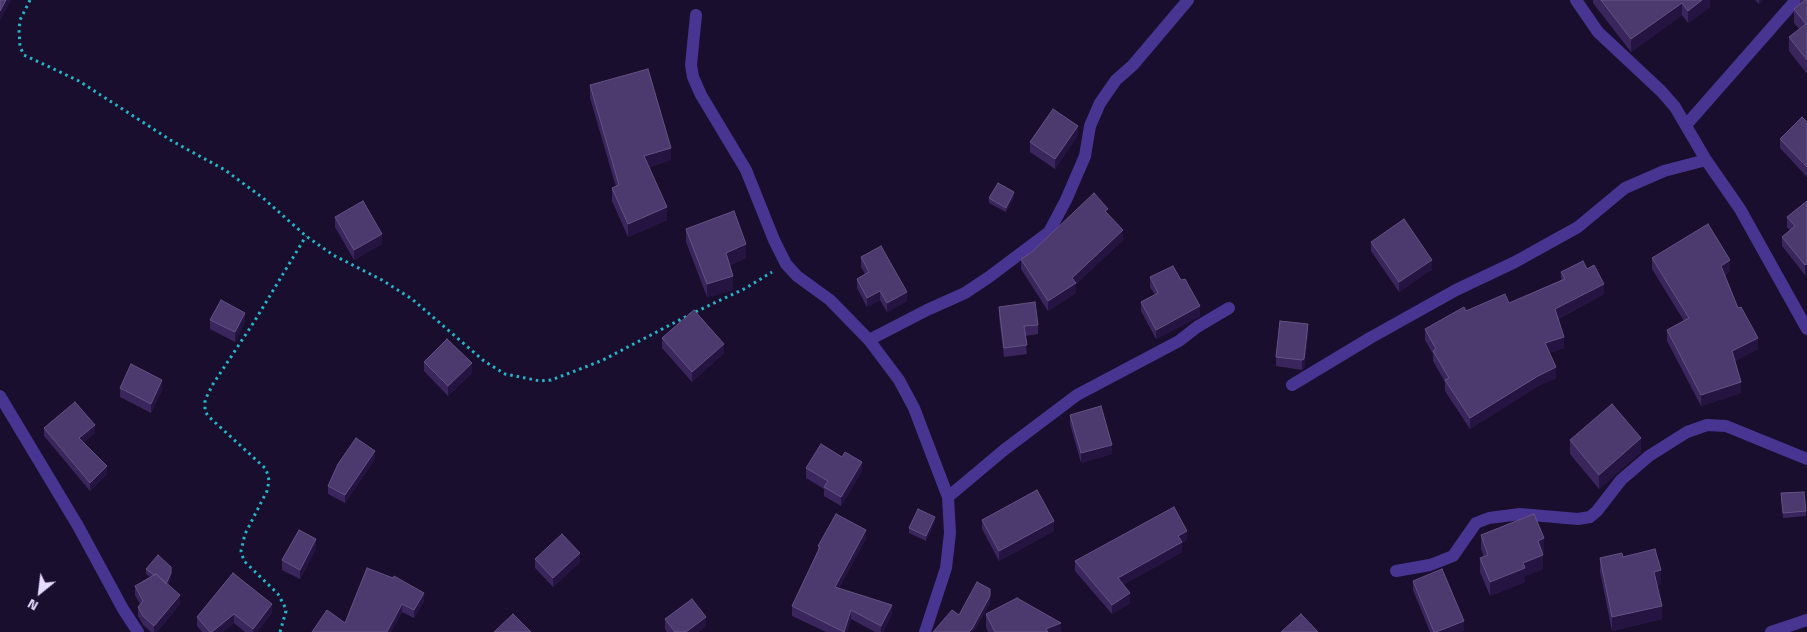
<!DOCTYPE html>
<style>
body{margin:0}
#map{position:relative;width:1807px;height:632px;overflow:hidden;background:#190e2d;font-family:"Titillium Web",sans-serif}
canvas{display:block}
.north{position:absolute;left:15px;top:567px;width:50px;height:50px;-webkit-text-stroke:4px #190e2d;paint-order:stroke;rotate:209deg;font-size:14px;font-weight:700;line-height:20px;text-align:center;color:#e5daff}
.north::after{content:'';display:block;margin:auto;width:18px;height:22px;background:#e5daff;clip-path:polygon(50% 0,100% 100%,50% 72%,0 100%)}
</style>
<div id="map">
<canvas width="1807" height="632"></canvas>
<div class="north">N</div>
</div>
<script>
const ctx = document.querySelector('canvas').getContext('2d');
ctx.lineJoin = 'round';
const poly = rows => new Path2D(rows.map(r => 'M' + r).join(''));
function trace(path, color, width, dash) { ctx.strokeStyle = color; ctx.lineWidth = width; ctx.lineCap = dash ? 'butt' : 'round'; ctx.setLineDash(dash || []); ctx.stroke(path); }
function fill(path, color) { ctx.fillStyle = color; ctx.fill(path, 'evenodd'); }
trace(poly([
 [30,0,20,20,19,30,20,47,24,55,79,81,172,141,225,170,263,198,306,236,333,255,382,280,412,299,484,361,505,374,540,381,551,380,575,371,603,360,691,314,746,288,772,272],
 [280,632,286,611,285,607,278,594,244,561,241,551,245,534,267,491,269,481,268,475,265,468,208,416,205,411,205,400,213,384,254,322,306,236]
]), '#23b7ca', 3, [2.5, 4]);
trace(poly([
 [1576,0,1598,32,1662,92,1675,107,1706,160,1740,209,1807,329],
 [696,15,691,65,693,77,701,95,746,170,774,240,786,264,797,276,830,300,869,340,899,380,914,408,935,463,948,497,950,533,946,568,925,632],
 [1687,124,1796,0],
 [869,340,927,310,965,293,989,277,1049,232,1066,200,1085,156,1090,126,1100,103,1116,80,1133,65,1188,0],
 [1292,385,1370,338,1456,290,1515,262,1578,227,1625,188,1664,171,1706,160],
 [0,396,78,526,123,609,138,632],
 [948,497,1004,450,1077,395,1179,341,1197,327,1229,308],
 [1396,571,1430,565,1453,556,1476,523,1489,518,1520,514,1578,519,1590,517,1597,511,1621,480,1649,456,1687,432,1707,425,1726,426,1807,459],
 [1771,632,1807,620]
]), '#483591', 12);
fill(poly([
 [1593,0,1710,0,1710,7,1688,23,1682,15,1631,52,1593,3],
 [1755,0,1763,0,1759,4],
 [1800,0,1807,0,1807,74,1789,51,1789,37,1799,29,1794,23,1794,9,1800,5],
 [590,85,671,160,649,167,667,220,628,237,612,201,612,188,616,187,590,98],
 [1807,122,1807,177,1780,148,1780,139],
 [1078,135,1055,169,1030,152,1030,142],
 [1014,197,1006,212,989,203,989,198],
 [1807,201,1807,274,1805,275,1782,246,1782,237,1790,230,1787,227,1787,217],
 [1108,215,1123,240,1076,284,1076,293,1048,311,1021,269,1021,259],
 [335,217,382,244,354,260,335,227],
 [686,229,746,258,730,265,733,290,707,297,686,242],
 [1371,242,1432,269,1399,292,1371,251],
 [861,257,907,301,887,312,880,300,867,307,857,288,857,279,865,274,861,267],
 [1652,258,1730,271,1725,275,1738,308,1758,349,1735,361,1741,393,1701,406,1667,341,1667,330,1684,321,1652,269],
 [1587,269,1604,294,1558,319,1564,348,1549,353,1556,378,1538,386,1470,429,1445,391,1445,382,1433,361,1433,354,1425,340,1425,329,1466,311,1509,303,1561,280,1561,272],
 [1150,277,1200,316,1156,339,1141,311,1141,302,1155,295,1150,287],
 [999,307,1038,325,1038,334,1025,336,1027,354,1004,357,999,317],
 [210,320,245,322,235,342,210,329],
 [1308,334,1304,368,1302,370,1276,366,1276,357],
 [662,338,724,353,692,382,662,348],
 [424,362,472,373,448,396,424,371],
 [120,388,162,390,151,413,120,397],
 [1070,415,1112,454,1081,463,1070,424],
 [44,428,95,433,84,442,107,474,90,491,44,436],
 [1570,440,1641,452,1599,489,1570,454],
 [375,459,345,503,328,494,328,486],
 [806,468,862,471,841,506,824,496,824,489,806,478],
 [1781,493,1806,511,1806,516,1783,518],
 [982,520,1054,531,999,561,982,529],
 [935,522,926,541,909,533,909,528],
 [1481,535,1544,552,1542,552,1543,569,1525,576,1525,582,1490,596,1480,572,1480,558,1484,557,1481,549],
 [866,539,839,588,892,614,883,632,875,632,851,619,847,632,826,632,792,616,792,606,818,550,818,546],
 [1187,540,1182,543,1182,552,1123,585,1130,603,1112,614,1075,571,1075,561],
 [316,549,300,579,282,570,282,560],
 [1623,557,1661,584,1657,585,1662,619,1612,631,1600,572,1600,558],
 [535,559,580,562,553,587,535,568],
 [367,568,424,601,414,618,402,612,391,632,312,632,345,623],
 [146,569,171,577,168,585,180,604,157,632,151,632,143,625,138,616,138,607,140,604,135,595,135,586,150,577,146,574],
 [233,573,272,613,257,632,245,632,234,623,223,632,202,632,197,626,197,617],
 [1413,581,1464,630,1460,632,1430,632,1413,590],
 [986,614,1061,632,988,632,986,627],
 [665,619,706,626,698,632,667,632,665,629]
]), '#3a265c');
fill(poly([
 [6,0,11,0,0,21,0,11],
 [1702,0,1710,0,1710,7,1688,23,1688,11],
 [1759,0,1763,0,1759,4],
 [1682,3,1682,15,1631,52,1631,39],
 [1078,126,1078,135,1055,169,1055,159],
 [671,148,671,160,644,168,644,156],
 [1014,192,1014,197,1006,212,1006,208],
 [667,207,667,220,628,237,628,224],
 [1123,230,1123,240,1076,284,1076,293,1048,311,1048,301],
 [382,234,382,244,354,260,354,250],
 [746,244,746,258,726,266,726,253],
 [1432,260,1432,269,1399,292,1399,282],
 [1730,260,1730,271,1721,277,1721,266],
 [1807,264,1807,274,1805,275,1805,265],
 [733,276,733,290,707,297,707,284],
 [1604,284,1604,294,1555,320,1555,309],
 [880,291,880,300,867,307,867,298],
 [907,292,907,301,887,312,887,303],
 [1200,306,1200,316,1156,339,1156,330],
 [245,313,245,322,235,342,235,332],
 [1308,324,1308,334,1304,368,1302,370,1302,360],
 [1564,337,1564,348,1545,354,1545,343],
 [1758,338,1758,349,1732,363,1732,351],
 [724,344,724,353,692,382,692,372],
 [472,363,472,373,448,396,448,386],
 [1556,367,1556,378,1538,386,1470,429,1470,418,1538,376],
 [162,380,162,390,151,413,151,404],
 [1741,382,1741,393,1701,406,1701,395],
 [95,425,95,433,79,446,79,438],
 [1641,438,1641,452,1599,489,1599,475],
 [1112,445,1112,454,1081,463,1081,453],
 [375,451,375,459,345,503,345,495],
 [862,462,862,471,841,506,841,497],
 [107,466,107,474,90,491,90,483],
 [935,517,935,522,926,541,926,536],
 [1054,521,1054,531,999,561,999,551],
 [866,530,866,539,835,596,835,587],
 [1187,531,1187,540,1182,543,1182,552,1118,588,1118,578,1178,536],
 [1544,538,1544,552,1538,554,1538,541],
 [316,539,316,549,300,579,300,570],
 [580,553,580,562,553,587,553,578],
 [1543,555,1543,569,1525,576,1525,582,1490,596,1490,582,1523,563],
 [1661,570,1661,584,1654,586,1654,572],
 [171,573,171,577,165,591,165,586],
 [424,593,424,601,414,618,414,610],
 [1130,593,1130,603,1112,614,1112,605],
 [180,595,180,604,157,632,154,632,154,626],
 [990,596,990,604,974,632,969,632],
 [272,604,272,613,257,632,253,632,253,629],
 [402,604,402,612,391,632,387,632],
 [892,605,892,614,883,632,881,632,881,626],
 [1662,606,1662,619,1612,631,1612,617],
 [851,610,851,619,847,632,844,632],
 [234,614,234,623,223,632,212,632],
 [706,617,706,626,698,632,686,632],
 [1464,621,1464,630,1460,632,1436,632],
 [1061,623,1061,632,1046,632,1046,629]
]), '#251442');
const building = poly([
 [0,0,6,0,0,11,0,0],
 [1601,0,1702,0,1688,11,1682,3,1631,39,1601,0],
 [1805,0,1807,0,1807,60,1789,37,1806,24,1794,9,1805,0],
 [648,69,671,148,644,156,667,207,628,224,612,188,619,185,590,85,648,69],
 [1053,109,1078,126,1055,159,1030,142,1053,109],
 [1802,117,1807,122,1807,167,1780,139,1802,117],
 [998,183,1014,192,1006,208,989,198,998,183],
 [1094,193,1108,209,1105,211,1123,230,1072,278,1076,283,1048,301,1021,259,1032,252,1094,193],
 [363,201,382,234,354,250,335,217,363,201],
 [1807,201,1807,264,1805,265,1782,237,1795,226,1787,217,1807,201],
 [734,211,746,244,726,253,733,276,707,284,686,229,734,211],
 [1404,219,1432,260,1399,282,1371,242,1404,219],
 [1708,224,1730,260,1721,266,1738,308,1741,307,1758,338,1732,351,1741,382,1701,395,1667,330,1689,318,1652,258,1708,224],
 [881,246,907,292,887,303,880,291,867,298,857,279,869,272,861,257,881,246],
 [1583,261,1587,269,1594,265,1604,284,1555,309,1564,337,1545,343,1556,367,1538,376,1470,418,1445,380,1449,378,1433,351,1436,349,1425,329,1464,307,1466,311,1505,294,1509,303,1565,279,1561,272,1583,261],
 [1173,266,1181,280,1185,279,1200,306,1156,330,1141,302,1158,293,1150,277,1173,266],
 [221,300,245,313,235,332,210,320,221,300],
 [1035,302,1038,325,1024,326,1027,345,1004,348,999,307,1035,302],
 [694,310,724,344,692,372,662,338,694,310],
 [1280,321,1308,324,1304,359,1302,360,1276,357,1280,321],
 [447,339,472,363,448,386,424,362,447,339],
 [131,364,162,380,151,404,120,388,131,364],
 [75,402,95,425,79,438,107,466,90,483,44,428,75,402],
 [1612,404,1641,438,1599,475,1570,440,1612,404],
 [1101,406,1112,445,1081,453,1070,415,1101,406],
 [356,438,375,451,345,495,328,486,338,464,356,438],
 [821,444,842,457,845,452,862,462,841,497,824,487,828,481,806,468,821,444],
 [1037,490,1054,521,999,551,982,520,1037,490],
 [1804,492,1806,511,1783,513,1781,493,1804,492],
 [1174,507,1187,531,1178,536,1182,542,1118,578,1130,593,1112,605,1075,561,1174,507],
 [918,509,935,517,926,536,909,528,918,509],
 [836,514,866,530,835,587,892,605,881,626,851,610,844,632,792,606,820,547,818,546,836,514],
 [1534,514,1544,538,1538,541,1543,555,1523,563,1525,568,1490,582,1480,558,1488,555,1481,535,1534,514],
 [299,530,316,539,300,570,282,560,299,530],
 [562,534,580,553,553,578,535,559,562,534],
 [1655,549,1661,570,1654,572,1662,606,1612,617,1600,558,1622,553,1623,557,1655,549],
 [158,555,171,567,171,573,166,584,156,574,154,575,146,569,158,555],
 [367,568,393,578,394,576,424,593,414,610,402,604,387,632,312,632,327,610,345,623,367,568],
 [1442,569,1464,621,1436,632,1434,632,1413,581,1442,569],
 [233,573,272,604,253,629,234,614,212,632,210,632,197,617,233,573],
 [156,574,180,595,154,626,143,616,138,607,143,601,135,586,156,574],
 [977,582,990,589,990,596,972,629,969,632,933,632,952,610,959,615,977,582],
 [1017,598,1061,623,1046,629,1048,632,995,632,986,614,1017,598],
 [692,599,706,617,686,632,675,632,665,619,692,599],
 [513,614,531,632,494,632,513,614],
 [1301,614,1318,632,1281,632,1301,614]
]);
fill(building, '#4c396e');
trace(building, '#645284', 1);
</script>
